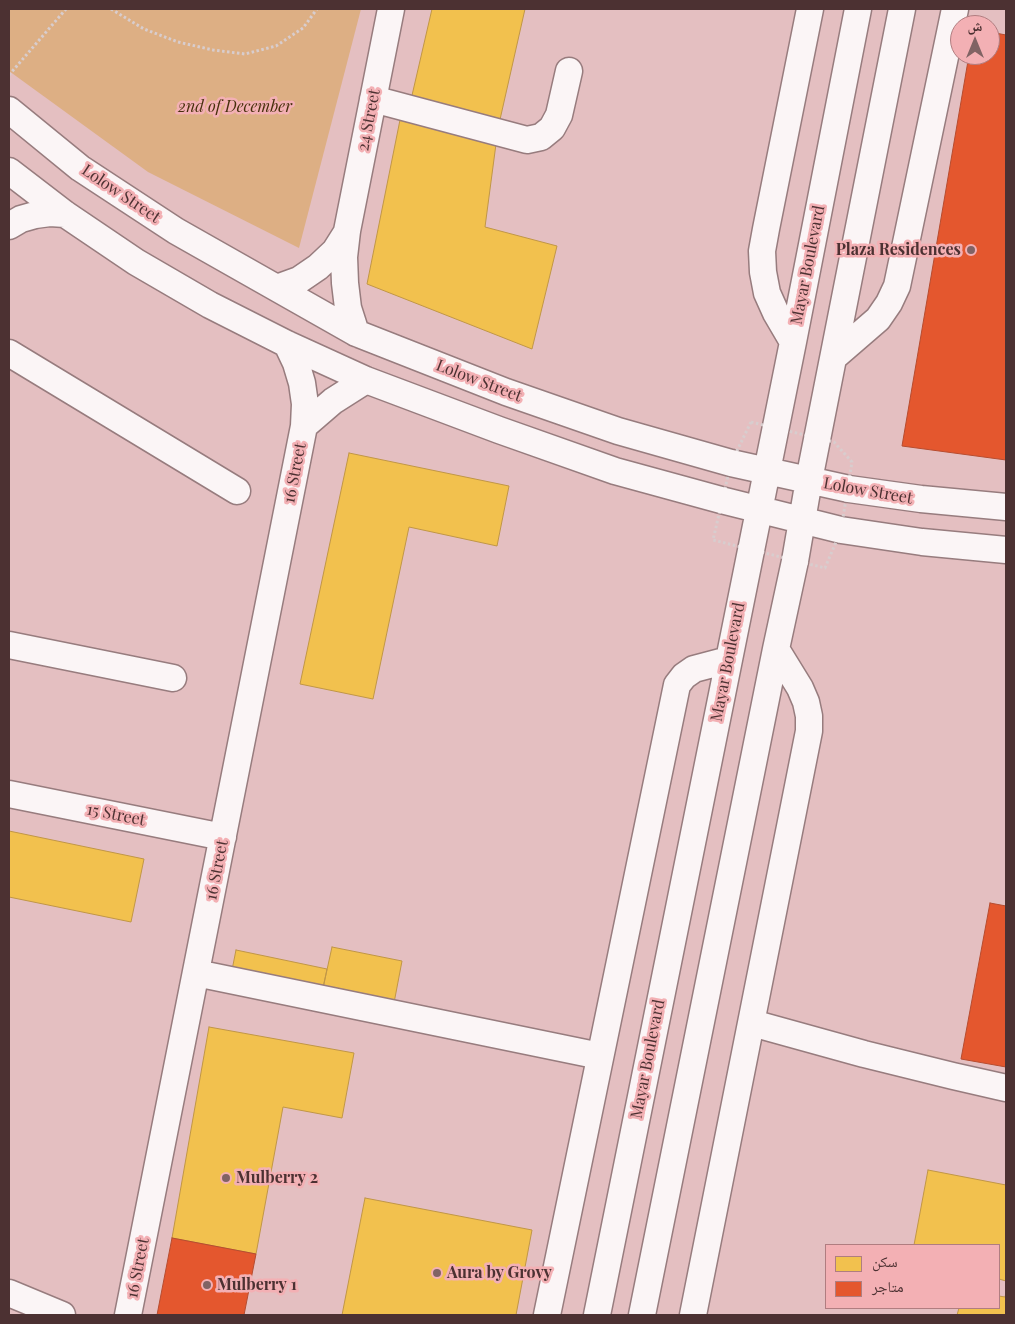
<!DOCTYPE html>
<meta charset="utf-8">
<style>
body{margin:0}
#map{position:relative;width:1015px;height:1324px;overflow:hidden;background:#e4bfc1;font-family:"Playfair Display","Noto Naskh Arabic",serif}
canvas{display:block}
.frame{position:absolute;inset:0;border:10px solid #4c3132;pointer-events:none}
.legend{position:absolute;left:825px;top:1244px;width:175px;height:65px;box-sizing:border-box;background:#f3b0b4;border:1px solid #b07d80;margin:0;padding:6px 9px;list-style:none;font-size:15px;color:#4c3132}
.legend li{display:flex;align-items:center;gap:10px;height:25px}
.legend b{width:25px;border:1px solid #b07d80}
.north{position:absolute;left:950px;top:15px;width:50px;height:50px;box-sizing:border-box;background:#f3b0b4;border:1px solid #b07d80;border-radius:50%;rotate:0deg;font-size:14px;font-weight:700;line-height:20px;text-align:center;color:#4c3132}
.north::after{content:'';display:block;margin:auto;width:18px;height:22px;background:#816364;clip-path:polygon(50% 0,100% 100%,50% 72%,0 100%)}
</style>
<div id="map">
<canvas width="1015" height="1324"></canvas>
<div class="frame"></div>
<ul class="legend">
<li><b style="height:14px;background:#f2c14e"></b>سكن</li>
<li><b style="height:14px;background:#e4572e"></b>متاجر</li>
</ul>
<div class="north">ش</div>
</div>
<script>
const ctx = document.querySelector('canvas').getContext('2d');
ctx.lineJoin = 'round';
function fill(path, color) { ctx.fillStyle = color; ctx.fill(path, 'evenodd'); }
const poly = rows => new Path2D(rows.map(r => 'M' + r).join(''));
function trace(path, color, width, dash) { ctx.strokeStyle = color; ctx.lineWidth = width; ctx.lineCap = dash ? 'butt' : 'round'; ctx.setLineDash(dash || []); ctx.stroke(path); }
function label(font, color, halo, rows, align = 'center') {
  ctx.font = font + ' "Playfair Display",serif'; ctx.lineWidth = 5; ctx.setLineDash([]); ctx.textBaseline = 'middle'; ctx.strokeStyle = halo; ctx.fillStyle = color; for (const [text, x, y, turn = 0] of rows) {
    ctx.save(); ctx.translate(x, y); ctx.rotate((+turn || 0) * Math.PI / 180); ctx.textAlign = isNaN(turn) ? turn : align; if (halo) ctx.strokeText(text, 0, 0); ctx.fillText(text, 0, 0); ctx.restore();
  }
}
fill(poly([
 [9,9,361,9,299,248,148,172,9,71]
]), '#ddaf84');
const homes = poly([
 [432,9,525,9,499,124,410,104,432,9],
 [401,115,496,144,485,227,557,246,532,349,367,284,401,115],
 [349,453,509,486,497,546,409,527,373,699,300,684,349,453],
 [9,831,144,859,131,922,9,897,9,831],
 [332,947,402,961,394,1003,323,988,332,947],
 [236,950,327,969,323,988,232,970,236,950],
 [209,1027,354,1053,342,1118,283,1107,256,1254,172,1238,209,1027],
 [928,1170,1006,1185,1006,1281,999,1279,999,1245,914,1245,928,1170],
 [365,1198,532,1230,516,1315,342,1315,365,1198],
 [1006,1293,1006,1315,957,1315,959,1308,999,1308,999,1296,1005,1297,1006,1293]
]);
fill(homes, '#f2c14e');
trace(homes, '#c09646', 1);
const shops = poly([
 [990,32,1006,35,1006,460,902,446,969,55,990,55,990,32],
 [990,903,1006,906,1006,1067,961,1059,990,903],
 [172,1238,256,1254,244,1315,157,1315,172,1238]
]);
fill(shops, '#e4572e');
trace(shops, '#b64c2f', 1);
const minor = poly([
 [373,99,527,140,541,137,552,128,559,115,569,71],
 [9,110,80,168,176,231,356,333,506,392,618,431,731,463,849,489,921,499,1006,507],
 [9,171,65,214,136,262,210,305,287,344,366,380,499,430,615,471,721,500,841,530,922,542,1006,550],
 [9,226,21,219,35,215,50,213,65,214],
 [277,288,299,280,318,267,335,251,347,232],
 [356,333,348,308,345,283,344,257,347,231,391,9],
 [793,342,776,313,767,293,763,272,762,251,766,229,810,9],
 [9,353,237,491],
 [834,357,878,319,889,303,897,286,955,9],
 [304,426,333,401,366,380],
 [9,645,173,678],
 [9,794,223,837],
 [196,973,600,1056],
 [752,1023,864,1054,953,1076,1006,1088],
 [9,1293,62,1315],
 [128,1315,304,426,305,404,302,383,296,363,287,344],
 [547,1315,677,685,684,676,694,669,728,660],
 [597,1315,793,342,858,9],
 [642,1315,776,649,795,561,809,480,902,9],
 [693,1315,809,731,809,716,806,702,800,688,776,649]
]);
trace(minor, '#977c7e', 29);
trace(poly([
 [111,9,144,29,178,42,213,50,245,54,276,46,303,28,317,9],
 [9,75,66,9],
 [751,422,834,442,852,462,841,530,825,568,713,540,731,463,751,422]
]), '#d8cdce', 3, [2.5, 2.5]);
trace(minor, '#fbf5f6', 26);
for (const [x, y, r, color] of [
 [971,250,5,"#816364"],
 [226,1178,5,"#816364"],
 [437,1273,5,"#816364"],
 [207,1285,5,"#816364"]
]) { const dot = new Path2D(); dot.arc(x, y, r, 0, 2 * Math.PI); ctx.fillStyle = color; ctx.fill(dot); trace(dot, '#f3b0b4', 2); }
label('italic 16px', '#47300c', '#f3b0b4', [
 ["2nd of December",235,107]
]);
label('16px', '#4c3132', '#f3b0b4', [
 ["24 Street",369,120,-79],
 ["Lolow Street",121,194,34],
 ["Mayar Boulevard",808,265,-79],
 ["Lolow Street",479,381,21],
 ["16 Street",295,473,-79],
 ["Lolow Street",868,491,10],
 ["Mayar Boulevard",728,662,-79],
 ["15 Street",116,815,11],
 ["16 Street",217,870,-79],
 ["Mayar Boulevard",648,1059,-79],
 ["16 Street",138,1268,-79]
]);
label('bold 16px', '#4c3132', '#f3b0b4', [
 ["Plaza Residences",961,250,"right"],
 ["Mulberry 2",236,1178],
 ["Aura by Grovy",447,1273],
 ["Mulberry 1",217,1285]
], 'left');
</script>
